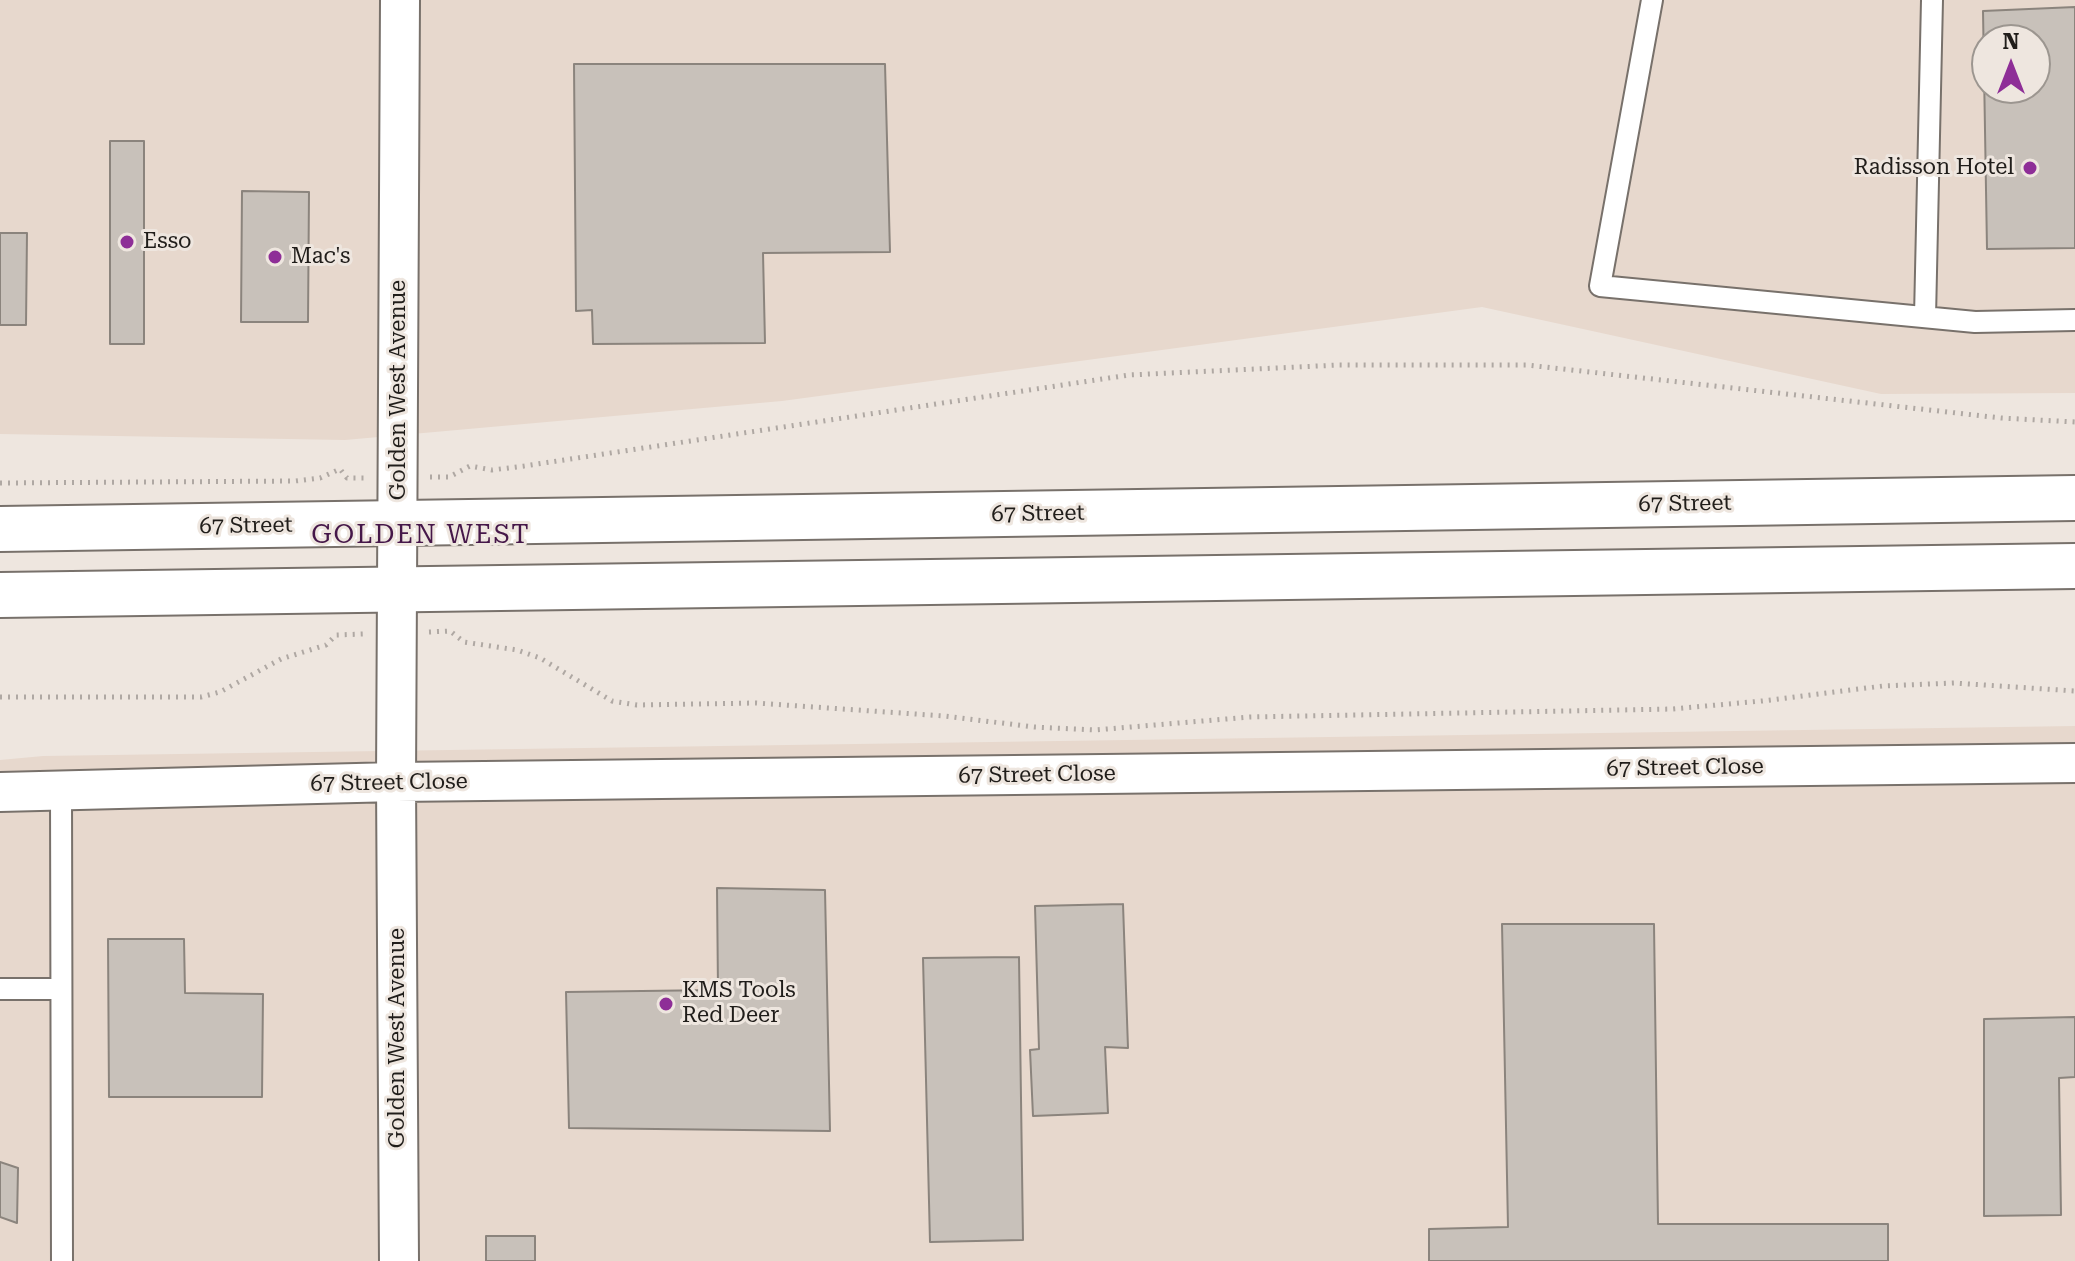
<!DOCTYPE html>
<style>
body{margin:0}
#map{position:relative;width:2075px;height:1261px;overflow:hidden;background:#eee6df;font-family:"Roboto Serif",serif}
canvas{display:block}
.north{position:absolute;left:1971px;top:24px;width:80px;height:80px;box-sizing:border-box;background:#eee6df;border:2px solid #9c9690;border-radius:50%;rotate:0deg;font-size:22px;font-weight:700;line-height:32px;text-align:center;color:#201d1a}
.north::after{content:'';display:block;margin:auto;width:28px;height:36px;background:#8e2e97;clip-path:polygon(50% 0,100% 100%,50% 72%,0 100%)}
</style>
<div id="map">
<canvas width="2075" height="1261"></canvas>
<div class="north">N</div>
</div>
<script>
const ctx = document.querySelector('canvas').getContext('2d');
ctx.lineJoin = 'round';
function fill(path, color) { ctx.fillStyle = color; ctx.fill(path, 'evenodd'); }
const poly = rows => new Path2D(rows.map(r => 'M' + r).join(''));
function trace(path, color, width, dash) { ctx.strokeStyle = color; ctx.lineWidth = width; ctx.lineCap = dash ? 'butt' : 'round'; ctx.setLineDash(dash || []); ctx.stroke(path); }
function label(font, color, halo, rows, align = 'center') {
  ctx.font = font + ' "Roboto Serif",serif'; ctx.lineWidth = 6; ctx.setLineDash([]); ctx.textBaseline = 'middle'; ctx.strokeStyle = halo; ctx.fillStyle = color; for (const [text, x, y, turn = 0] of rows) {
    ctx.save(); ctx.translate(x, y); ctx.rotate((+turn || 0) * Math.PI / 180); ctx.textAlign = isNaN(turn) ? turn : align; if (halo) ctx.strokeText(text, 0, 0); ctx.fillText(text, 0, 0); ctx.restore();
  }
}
fill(poly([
 [0,0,2075,0,2075,393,1881,394,1482,307,782,401,345,440,0,434],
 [1987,40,2035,40,2035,88,1987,88],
 [2075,726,2075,1261,0,1261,0,760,43,756]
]), '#e7d8cd');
const building = poly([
 [2075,7,2075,248,1987,249,1983,11,2075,7],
 [1987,40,2035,40,2035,88,1987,88,1987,40],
 [574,64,885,64,890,252,763,253,765,343,593,344,592,310,576,311,574,64],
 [110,141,144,141,144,344,110,344,110,141],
 [242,191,309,192,308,322,241,322,242,191],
 [0,233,27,233,26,325,0,325,0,233],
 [717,888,825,890,830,1131,569,1128,566,992,718,990,717,888],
 [1123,904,1128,1048,1105,1047,1108,1113,1033,1116,1030,1050,1039,1049,1035,906,1123,904],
 [1502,924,1654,924,1658,1224,1888,1224,1888,1261,1429,1261,1429,1229,1508,1227,1502,924],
 [108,939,184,939,185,993,263,994,262,1097,109,1097,108,939],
 [1019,957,1023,1240,930,1242,923,958,1019,957],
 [2075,1017,2075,1077,2059,1078,2061,1215,1984,1216,1984,1019,2075,1017],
 [0,1162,18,1168,17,1223,0,1217,0,1162],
 [486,1236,535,1236,535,1261,486,1261,486,1236]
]);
fill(building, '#c8c1ba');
trace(building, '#8b847d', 2);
const service = poly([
 [1652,0,1600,286,1975,322,2075,320],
 [1925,317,1932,0],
 [61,791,62,1261],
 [0,989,61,989]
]);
const minor = poly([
 [0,792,396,782,2075,763],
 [399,1261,396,782,400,0]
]);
const primary = poly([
 [0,529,2075,498],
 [0,595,2075,566]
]);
trace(service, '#78716b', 24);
trace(minor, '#78716b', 42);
trace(primary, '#78716b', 48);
trace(poly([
 [430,477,449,477,470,466,492,470,524,466,1129,375,1339,365,1527,365,2001,418,2075,422],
 [0,483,295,481,320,478,340,469,347,478,364,478],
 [429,632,450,631,464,642,517,650,540,658,612,701,637,705,756,703,944,716,1034,727,1095,730,1250,717,1672,709,1762,701,1883,686,1954,683,2075,691],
 [0,697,201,697,220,692,281,659,326,645,336,635,363,634]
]), '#afa8a3', 5, [2, 6]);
trace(service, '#fff', 20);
trace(minor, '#fff', 38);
trace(primary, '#fff', 44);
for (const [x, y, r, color] of [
 [2030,168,8,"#8e2e97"],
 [127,242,8,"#8e2e97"],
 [275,257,8,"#8e2e97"],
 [666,1004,8,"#8e2e97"]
]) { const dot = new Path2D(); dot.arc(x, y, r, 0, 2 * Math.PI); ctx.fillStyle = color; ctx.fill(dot); trace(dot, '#eee6df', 3); }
label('22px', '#201d1a', '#eee6df', [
 ["Radisson Hotel",2014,168,"right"],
 ["Esso",143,242],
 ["Mac's",291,257],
 ["KMS Tools",682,991],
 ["Red Deer",682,1016]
], 'left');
label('22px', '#201d1a', '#eee6df', [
 ["Golden West Avenue",399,390,-90],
 ["67 Street",1685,504,-1],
 ["67 Street",1038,514,-1],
 ["67 Street",246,526,-1],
 ["67 Street Close",1685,768,-1],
 ["67 Street Close",1037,775,-1],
 ["67 Street Close",389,783,-1],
 ["Golden West Avenue",398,1038,-90]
]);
ctx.letterSpacing = '2px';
label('26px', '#451749', '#eee6df', [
 ["GOLDEN WEST",421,535]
]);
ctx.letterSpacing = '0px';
</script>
